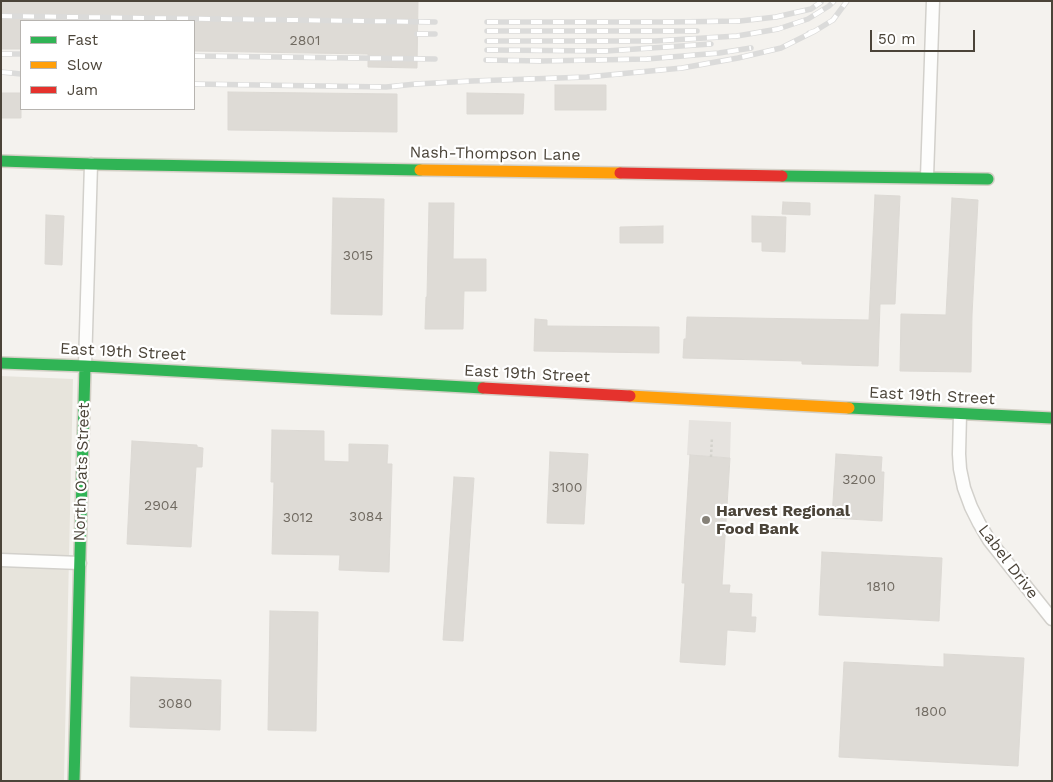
<!DOCTYPE html>
<style>
body{margin:0}
#map{position:relative;width:1053px;height:782px;overflow:hidden;background:#f4f2ee;font-family:"Work Sans",sans-serif}
canvas{display:block}
.frame{position:absolute;inset:0;border:2px solid #4b4439;pointer-events:none}
.legend{position:absolute;left:20px;top:20px;width:175px;height:90px;box-sizing:border-box;background:#fff;border:1px solid #b7b4b0;margin:0;padding:6px 9px;list-style:none;font-size:15px;color:#4b4439}
.legend li{display:flex;align-items:center;gap:10px;height:25px}
.legend b{width:25px;border:1px solid #b7b4b0}
.scale{position:absolute;left:870px;top:30px;width:105px;height:22px;box-sizing:border-box;border:2px solid #4b4439;border-top:0;padding-left:6px;font-size:15px;line-height:18px;white-space:nowrap;color:#4b4439;-webkit-text-stroke:4px #fff;paint-order:stroke}
</style>
<div id="map">
<canvas width="1053" height="782"></canvas>
<div class="frame"></div>
<ul class="legend">
<li><b style="height:6px;background:#30b455"></b>Fast</li>
<li><b style="height:6px;background:#ff9f0a"></b>Slow</li>
<li><b style="height:6px;background:#e5322d"></b>Jam</li>
</ul>
<div class="scale">50 m</div>
</div>
<script>
const ctx = document.querySelector('canvas').getContext('2d');
ctx.lineJoin = 'round';
function fill(path, color) { ctx.fillStyle = color; ctx.fill(path, 'evenodd'); }
const poly = rows => new Path2D(rows.map(r => 'M' + r).join(''));
function trace(path, color, width, dash) { ctx.strokeStyle = color; ctx.lineWidth = width; ctx.lineCap = dash ? 'butt' : 'round'; ctx.setLineDash(dash || []); ctx.stroke(path); }
function label(font, color, halo, rows, align = 'center') {
  ctx.font = font + ' "Work Sans",sans-serif'; ctx.lineWidth = 4.5; ctx.setLineDash([]); ctx.textBaseline = 'middle'; ctx.strokeStyle = halo; ctx.fillStyle = color; for (const [text, x, y, turn = 0] of rows) {
    ctx.save(); ctx.translate(x, y); ctx.rotate((+turn || 0) * Math.PI / 180); ctx.textAlign = isNaN(turn) ? turn : align; if (halo) ctx.strokeText(text, 0, 0); ctx.fillText(text, 0, 0); ctx.restore();
  }
}
fill(poly([
 [1,376,73,379,64,781,1,781]
]), '#e7e4dc');
fill(poly([
 [689,420,731,422,730,458,687,455]
]), '#e6e3df');
const building = poly([
 [1,1,418,1,417,68,368,67,368,54,194,51,194,21,21,21,21,49,1,49,1,1],
 [555,85,606,85,606,110,555,110,555,85],
 [228,92,397,94,397,132,228,130,228,92],
 [1,93,21,93,21,118,1,118,1,93],
 [467,93,524,94,523,114,467,114,467,93],
 [875,195,900,196,895,304,880,304,878,366,802,364,802,361,683,358,684,339,686,339,687,317,869,320,875,195],
 [333,198,384,199,382,315,331,314,333,198],
 [952,198,978,200,972,315,971,372,900,371,901,314,946,315,952,198],
 [783,202,810,203,810,215,782,214,783,202],
 [429,203,454,203,453,259,486,259,486,291,464,291,463,329,425,329,426,297,427,297,429,203],
 [46,215,64,216,62,265,45,264,46,215],
 [752,216,786,217,785,252,762,251,762,242,752,242,752,216],
 [663,226,663,243,620,243,620,227,663,226],
 [535,319,547,320,547,326,659,327,659,353,534,351,535,319],
 [272,430,324,431,324,461,349,462,349,444,388,445,387,464,392,464,389,572,339,570,340,555,272,554,274,482,271,482,272,430],
 [132,441,197,445,197,447,203,448,202,467,196,467,191,547,127,544,132,441],
 [550,452,588,454,584,524,547,523,550,452],
 [836,454,882,457,881,472,884,472,882,521,832,518,836,454],
 [690,455,730,458,722,585,730,585,729,593,752,594,751,617,756,617,755,632,727,630,725,665,680,662,685,583,682,583,690,455],
 [454,477,474,478,463,641,443,640,454,477],
 [822,552,942,558,939,621,819,615,822,552],
 [270,611,318,612,316,731,268,730,270,611],
 [944,654,1024,658,1018,766,839,757,844,662,944,667,944,654],
 [131,677,221,680,220,730,130,727,131,677]
]);
fill(building, '#dedbd6');
trace(building, '#dcd9d4', 1);
const street = poly([
 [927,177,933,1],
 [85,366,91,164],
 [960,414,959,454,960,469,964,488,971,507,979,523,989,540,1052,619],
 [1,560,80,563]
]);
const fast = poly([
 [1,161,91,164,420,170],
 [782,176,988,179],
 [1,363,85,366,483,388],
 [849,408,1052,418],
 [74,781,85,366]
]);
const slow = poly([
 [420,170,620,173],
 [630,396,849,408]
]);
const jam = poly([
 [620,173,782,176],
 [483,388,630,396]
]);
trace(street, '#d2d0cb', 15);
trace(fast, '#d3cfc5', 14);
trace(slow, '#d3cfc5', 14);
trace(jam, '#d3cfc5', 14);
trace(poly([
 [711,457,712,437]
]), '#d3d2cc', 2.5, [2.5, 2.5]);
trace(street, '#fdfdfc', 12);
trace(fast, '#30b455', 11);
trace(slow, '#ff9f0a', 11);
trace(jam, '#e5322d', 11);
const rail = poly([
 [1,16,435,22],
 [487,22,672,22,740,21,776,17,811,9,821,2],
 [487,31,697,31],
 [809,33,815,31,833,20,847,1],
 [417,34,435,34],
 [487,41,655,41,737,36,778,29,808,19,829,6,834,1],
 [487,50,606,51,711,44],
 [1,54,21,54],
 [194,56,435,59],
 [486,60,541,61,647,59,719,53,751,48],
 [1,72,21,74],
 [194,84,386,87,416,84,472,81,587,77,682,68,738,58,781,48,815,31]
]);
trace(rail, '#dbdbda', 5.5);
trace(rail, '#fff', 4, [11]);
for (const [x, y, r, color] of [
 [706,520,5,"#868178"]
]) { const dot = new Path2D(); dot.arc(x, y, r, 0, 2 * Math.PI); ctx.fillStyle = color; ctx.fill(dot); trace(dot, '#fff', 2); }
label('14px', '#706a61', null, [
 ["2801",305,41],
 ["3015",358,256],
 ["3200",859,480],
 ["3100",567,488],
 ["2904",161,506],
 ["3084",366,517],
 ["3012",298,518],
 ["1810",881,587],
 ["3080",175,704],
 ["1800",931,712]
]);
label('16px', '#4b4439', '#fff', [
 ["Nash-Thompson Lane",495,154,1],
 ["East 19th Street",123,352,3],
 ["East 19th Street",527,374,3],
 ["East 19th Street",932,396,3],
 ["North Oats Street",82,472,-88],
 ["Label Drive",1008,562,53]
]);
label('bold 16px', '#4b4439', '#fff', [
 ["Harvest Regional",716,511],
 ["Food Bank",716,529]
], 'left');
</script>
